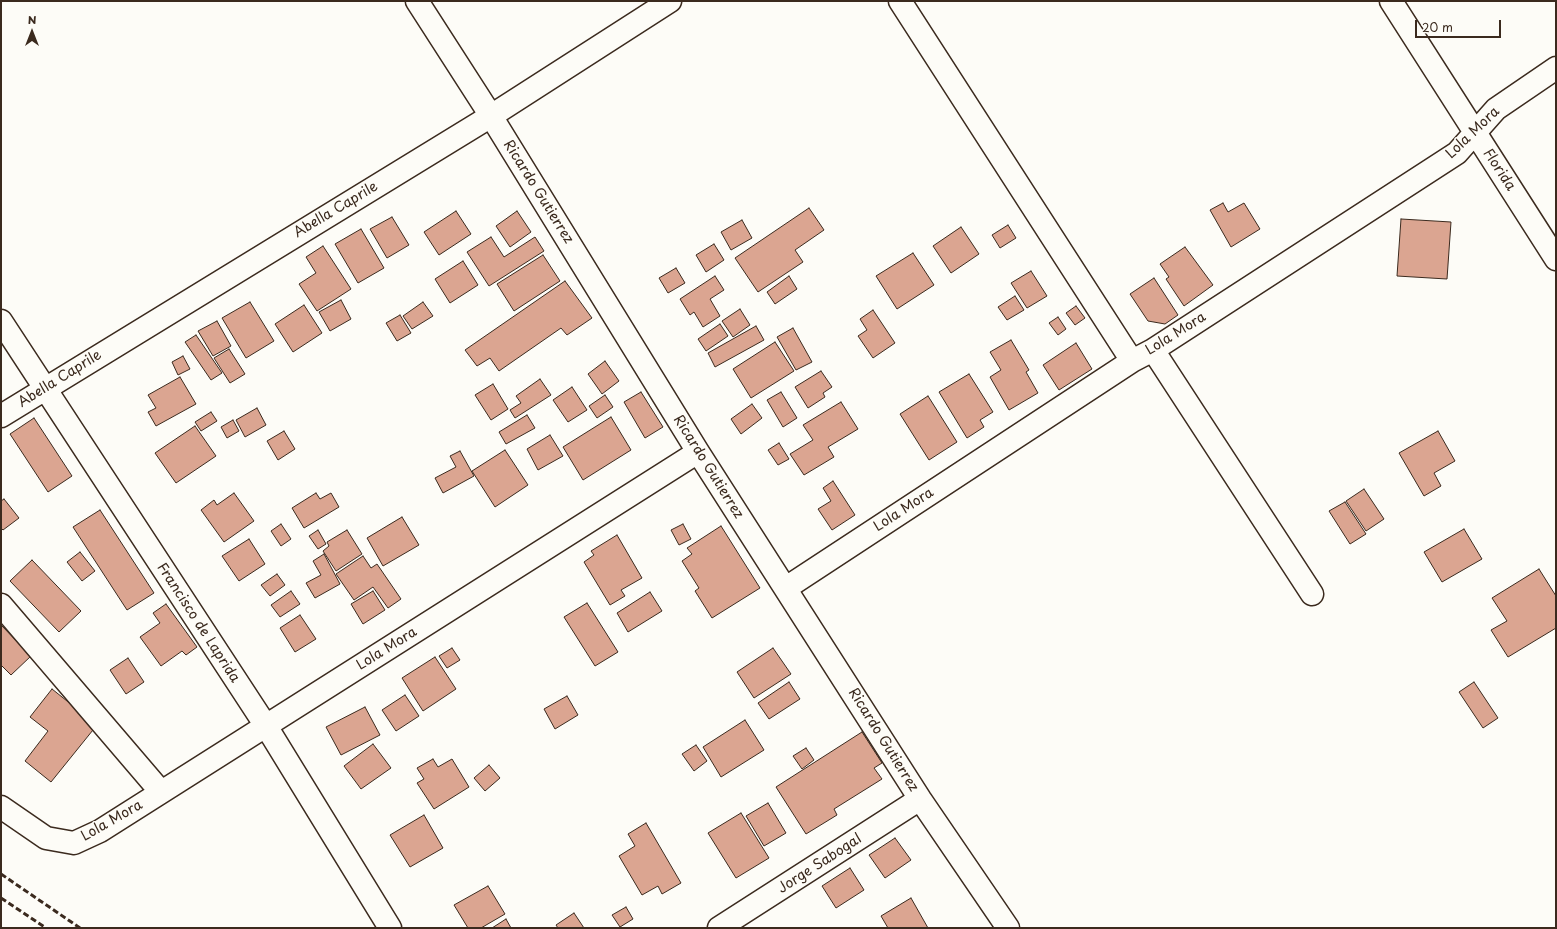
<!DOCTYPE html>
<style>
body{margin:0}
#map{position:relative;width:1557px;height:929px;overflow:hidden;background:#fdfcf7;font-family:"Playpen Sans",sans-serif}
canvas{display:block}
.frame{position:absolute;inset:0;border:2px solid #3b2a1e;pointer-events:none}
.north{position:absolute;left:12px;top:12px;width:40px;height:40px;-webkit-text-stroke:3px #fdfcf7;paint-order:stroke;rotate:0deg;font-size:11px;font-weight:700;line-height:16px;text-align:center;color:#3b2a1e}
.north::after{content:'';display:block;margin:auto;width:14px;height:18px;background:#3b2a1e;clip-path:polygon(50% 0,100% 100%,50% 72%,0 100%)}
.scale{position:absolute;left:1415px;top:20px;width:86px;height:18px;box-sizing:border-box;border:2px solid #3b2a1e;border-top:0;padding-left:5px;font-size:12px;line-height:14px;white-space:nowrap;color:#3b2a1e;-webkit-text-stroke:3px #fdfcf7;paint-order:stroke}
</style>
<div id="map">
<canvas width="1557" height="929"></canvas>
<div class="frame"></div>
<div class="north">N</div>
<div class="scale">20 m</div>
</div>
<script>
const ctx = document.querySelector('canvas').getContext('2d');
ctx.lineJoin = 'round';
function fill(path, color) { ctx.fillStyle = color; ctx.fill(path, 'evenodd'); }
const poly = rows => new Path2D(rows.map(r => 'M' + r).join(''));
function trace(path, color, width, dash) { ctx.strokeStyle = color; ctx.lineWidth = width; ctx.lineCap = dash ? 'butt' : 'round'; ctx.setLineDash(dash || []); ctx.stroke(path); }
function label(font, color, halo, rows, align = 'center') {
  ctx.font = font + ' "Playpen Sans",sans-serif'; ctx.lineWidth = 3; ctx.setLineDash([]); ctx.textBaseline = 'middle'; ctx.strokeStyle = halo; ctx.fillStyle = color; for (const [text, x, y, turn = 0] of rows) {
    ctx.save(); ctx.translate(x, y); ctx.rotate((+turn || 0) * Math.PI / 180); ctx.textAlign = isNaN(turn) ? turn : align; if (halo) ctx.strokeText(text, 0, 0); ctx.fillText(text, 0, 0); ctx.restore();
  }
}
const building = poly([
 [1223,203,1228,212,1244,203,1260,229,1231,247,1210,210,1223,203],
 [809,208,824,230,795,250,803,262,758,292,735,258,809,208],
 [456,211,471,234,439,255,424,232,456,211],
 [517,211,531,232,510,247,496,226,517,211],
 [392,217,409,245,387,258,370,229,392,217],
 [1401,219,1451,222,1447,279,1397,276,1401,219],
 [742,220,752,238,731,250,721,232,742,220],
 [1008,225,1016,238,1000,248,992,235,1008,225],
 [961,227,979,254,951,273,933,246,961,227],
 [361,229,384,268,358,283,335,244,361,229],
 [491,237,504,257,535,237,544,251,489,286,467,252,491,237],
 [714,244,724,260,706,272,696,255,714,244],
 [323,246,351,289,317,311,299,284,316,273,306,257,323,246],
 [1185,247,1213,285,1184,306,1166,279,1169,277,1160,264,1185,247],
 [913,253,934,285,897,309,876,276,913,253],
 [543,255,560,281,514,311,497,284,543,255],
 [463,261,478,285,450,303,435,279,463,261],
 [676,268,685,283,668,293,659,278,676,268],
 [1031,271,1047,296,1027,308,1011,283,1031,271],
 [715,276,724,290,710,299,720,316,703,327,694,312,690,315,680,299,715,276],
 [789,276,797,289,775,304,767,292,789,276],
 [1154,278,1178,315,1165,324,1148,321,1130,294,1154,278],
 [565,281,592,318,567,335,561,328,499,371,490,358,477,366,465,350,565,281],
 [1015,296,1024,310,1007,320,998,307,1015,296],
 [341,300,351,319,330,331,319,312,341,300],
 [250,302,274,341,246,358,222,318,250,302],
 [423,302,433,316,412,329,403,316,423,302],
 [304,305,322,333,293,352,275,324,304,305],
 [1076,306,1085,318,1075,325,1066,313,1076,306],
 [740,309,750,325,733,337,722,321,740,309],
 [873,310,895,343,873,358,858,336,867,330,860,319,873,310],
 [400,315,411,333,397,341,386,323,400,315],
 [1058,317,1066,329,1058,335,1049,323,1058,317],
 [217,321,231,346,213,356,198,331,217,321],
 [720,324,728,336,706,351,698,339,720,324],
 [756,326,764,340,715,367,708,353,756,326],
 [793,328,812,362,796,370,777,337,793,328],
 [196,335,222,373,211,380,185,342,196,335],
 [1011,340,1029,370,1026,372,1038,393,1009,410,990,377,1001,370,990,352,1011,340],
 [775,342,794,371,751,398,733,369,775,342],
 [1076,343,1092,369,1059,390,1043,365,1076,343],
 [229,349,245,374,230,383,214,358,229,349],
 [183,356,190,369,178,375,172,362,183,356],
 [605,361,619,381,602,394,588,374,605,361],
 [821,371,832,387,823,393,825,397,808,408,795,387,821,371],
 [969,374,993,412,980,420,984,427,967,438,939,392,969,374],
 [180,377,196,404,156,426,148,412,156,408,148,395,180,377],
 [540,379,551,395,515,418,510,410,521,403,516,396,540,379],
 [493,384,508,409,491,420,475,395,493,384],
 [572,387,587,410,568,422,553,400,572,387],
 [641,392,663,427,645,438,624,402,641,392],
 [781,392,797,418,783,427,767,400,781,392],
 [605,395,613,407,597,418,589,406,605,395],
 [928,396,957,442,929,460,900,414,928,396],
 [841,402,858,429,828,447,834,457,804,475,790,454,813,440,803,425,841,402],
 [752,404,762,418,741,434,731,419,752,404],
 [257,408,266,425,245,437,236,420,257,408],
 [211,412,217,421,201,431,195,422,211,412],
 [527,415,535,428,506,444,499,432,527,415],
 [611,417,631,450,583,480,563,447,611,417],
 [34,418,72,476,48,492,10,434,34,418],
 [233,420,239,431,227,438,221,427,233,420],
 [195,426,216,456,176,483,155,453,195,426],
 [284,431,295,449,278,460,267,441,284,431],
 [1438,431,1455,461,1434,473,1441,486,1424,496,1399,453,1438,431],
 [550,435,563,456,538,470,527,449,550,435],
 [779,443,789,459,778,465,768,450,779,443],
 [505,450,528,485,495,507,472,471,505,450],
 [460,451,474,476,443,493,435,478,456,467,450,456,460,451],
 [833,481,855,515,832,530,818,509,831,501,823,488,833,481],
 [1364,489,1384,519,1366,531,1346,501,1364,489],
 [234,493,254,521,224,542,201,510,214,500,217,505,234,493],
 [316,493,320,499,331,493,339,507,304,528,292,508,316,493],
 [4,499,19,518,3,530,1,528,1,501,4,499],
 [1345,502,1366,534,1350,544,1329,511,1345,502],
 [100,510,154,593,127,610,73,527,100,510],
 [402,517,419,545,383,566,367,538,402,517],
 [281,524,291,539,281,546,271,531,281,524],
 [683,524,691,539,679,545,671,530,683,524],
 [721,526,760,588,712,618,695,591,699,588,682,561,692,554,687,548,721,526],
 [1464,529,1482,559,1442,582,1424,552,1464,529],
 [318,530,326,544,318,549,309,536,318,530],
 [347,530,362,554,336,571,323,551,329,546,327,542,347,530],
 [617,535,642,578,621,590,625,596,610,605,584,562,594,555,591,551,617,535],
 [249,539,265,564,239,581,222,556,249,539],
 [80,552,95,571,82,581,67,562,80,552],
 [324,554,340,584,315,598,306,583,321,575,313,561,324,554],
 [363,556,371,568,377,564,401,599,388,608,373,587,354,600,336,574,363,556],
 [32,560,81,611,59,632,10,581,32,560],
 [1539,569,1556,596,1556,628,1508,657,1491,630,1507,621,1492,598,1539,569],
 [277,574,285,585,270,596,261,585,277,574],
 [291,591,300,604,280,617,271,605,291,591],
 [373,591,385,610,363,624,351,604,373,591],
 [650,592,662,611,628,632,617,613,650,592],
 [587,603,618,652,595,666,564,617,587,603],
 [166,604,197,647,186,655,182,651,161,666,140,637,160,623,153,613,166,604],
 [300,615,316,639,295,652,280,628,300,615],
 [1,625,31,656,11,675,1,665,1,625],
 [452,648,460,660,447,668,439,656,452,648],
 [773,648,791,674,754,698,737,672,773,648],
 [435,657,456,689,423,711,402,678,435,657],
 [128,658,144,682,126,694,110,670,128,658],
 [789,682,800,699,769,719,758,703,789,682],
 [1474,682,1498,718,1483,728,1459,692,1474,682],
 [52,689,97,725,51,782,25,761,48,731,30,717,52,689],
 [405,695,419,716,396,731,382,710,405,695],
 [567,696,578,715,555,729,544,709,567,696],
 [365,707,380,735,341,755,326,727,365,707],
 [745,720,764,750,721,777,703,747,745,720],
 [862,732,882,763,874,768,882,779,834,809,837,815,806,834,776,787,862,732],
 [373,744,391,768,361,789,344,766,373,744],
 [696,745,707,761,694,771,682,754,696,745],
 [806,748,814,760,802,769,793,756,806,748],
 [433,759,438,767,452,759,469,787,434,809,417,783,424,779,417,768,433,759],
 [489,765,500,778,485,791,474,778,489,765],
 [768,803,786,833,764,846,746,816,768,803],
 [741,813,769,858,736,878,708,833,741,813],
 [424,815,443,848,410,867,390,835,424,815],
 [646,823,681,883,662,894,658,886,642,895,619,856,635,846,628,834,646,823],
 [895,838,911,860,885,878,869,855,895,838],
 [850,868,864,890,836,908,822,886,850,868],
 [488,886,505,914,481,928,468,928,454,905,488,886],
 [911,898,928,928,888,928,881,916,911,898],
 [626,907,633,919,620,927,612,915,626,907],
 [574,913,584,928,558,928,556,925,574,913],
 [506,919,511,928,492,928,506,919]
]);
fill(building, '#dba591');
trace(building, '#3b2a1e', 1);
const minor = poly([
 [417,1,491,116,698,452,920,799,1008,928],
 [900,1,1132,361],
 [1391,1,1556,259],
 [1,321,266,726,390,928],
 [1153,350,1312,594],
 [1,416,491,116,670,1],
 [786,588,1132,361,1153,350,1457,153,1496,109,1556,68],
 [1,605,161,792],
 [1,807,46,838,74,843,100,831,698,452],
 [719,928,920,799]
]);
trace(minor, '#3b2a1e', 25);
trace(minor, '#fdfcf7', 22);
trace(poly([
 [1,874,80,928],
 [1,898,46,928]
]), '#3b2a1e', 3, [6, 3]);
label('14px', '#3b2a1e', '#fdfcf7', [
 ["Lola Mora",1473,133,-44],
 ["Florida",1499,170,57],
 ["Ricardo Gutierrez",538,192,58],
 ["Abella Caprile",336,210,-31],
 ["Lola Mora",1176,334,-32],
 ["Abella Caprile",60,379,-32],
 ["Ricardo Gutierrez",708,467,58],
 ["Lola Mora",904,510,-33],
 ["Francisco de Laprida",198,623,57],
 ["Lola Mora",387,649,-32],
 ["Ricardo Gutierrez",883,740,58],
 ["Lola Mora",112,821,-30],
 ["Jorge Sabogal",820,864,-33]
]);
</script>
